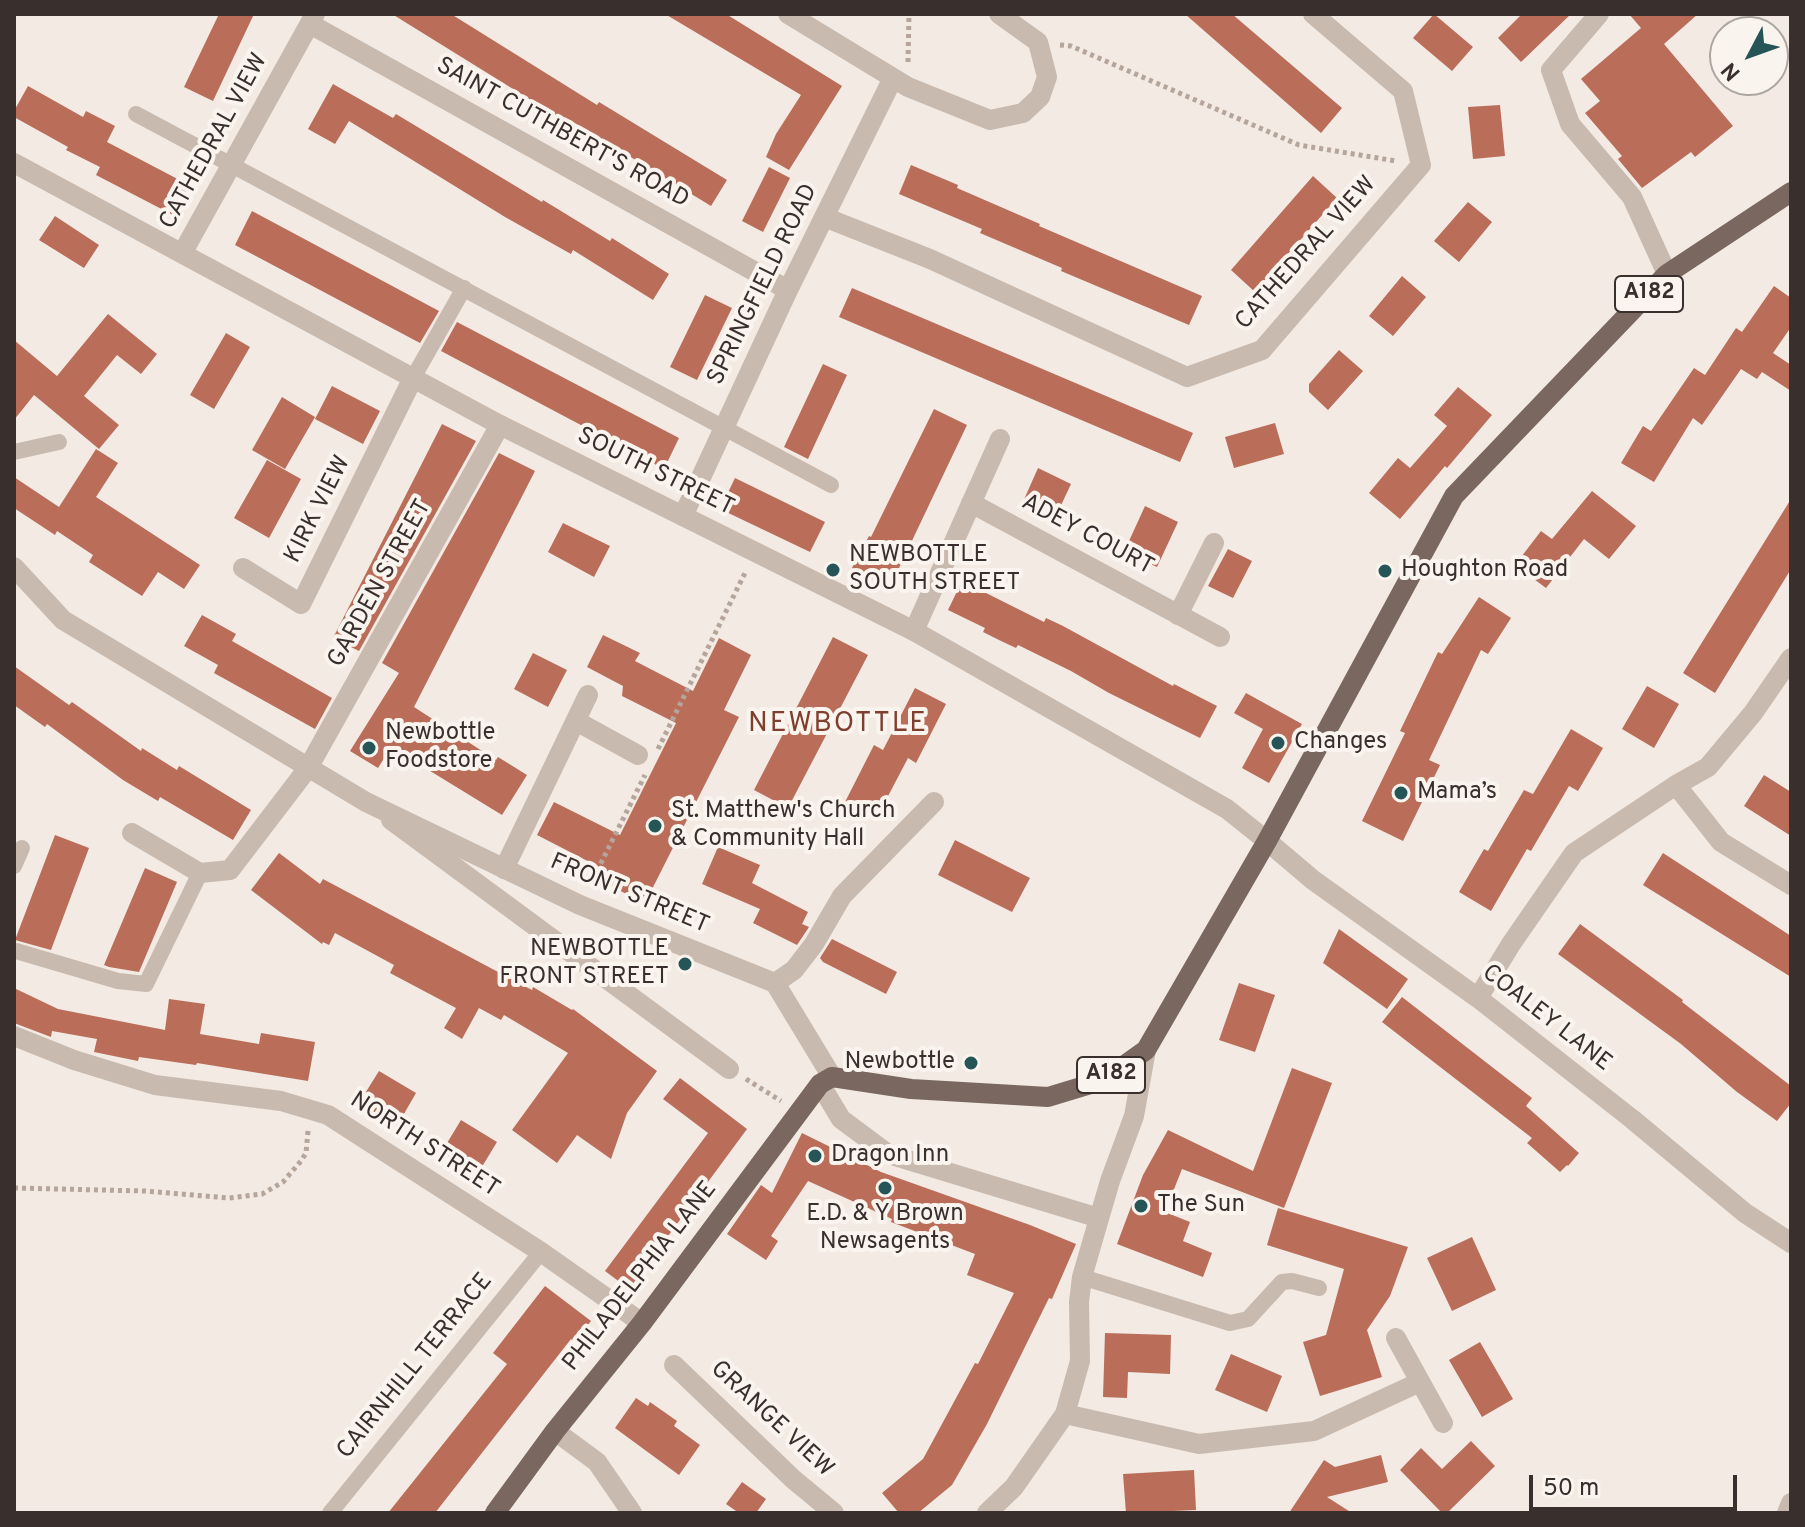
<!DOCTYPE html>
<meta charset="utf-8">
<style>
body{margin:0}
#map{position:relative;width:1805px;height:1527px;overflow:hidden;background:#f2eae3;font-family:Overpass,sans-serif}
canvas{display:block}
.frame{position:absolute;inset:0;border:16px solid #39302d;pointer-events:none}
.north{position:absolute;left:1709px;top:16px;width:80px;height:80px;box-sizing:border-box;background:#faf4ef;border:2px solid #ada6a1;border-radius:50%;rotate:229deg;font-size:22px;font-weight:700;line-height:32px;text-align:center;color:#39302d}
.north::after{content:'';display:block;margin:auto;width:28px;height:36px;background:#265557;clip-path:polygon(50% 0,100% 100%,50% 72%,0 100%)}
.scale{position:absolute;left:1529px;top:1475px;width:208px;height:36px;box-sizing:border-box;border:4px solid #39302d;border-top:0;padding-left:10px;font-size:24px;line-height:28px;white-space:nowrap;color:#39302d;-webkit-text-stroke:6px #faf4ef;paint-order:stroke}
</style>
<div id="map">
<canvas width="1805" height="1527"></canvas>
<div class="frame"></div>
<div class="north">N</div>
<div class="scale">50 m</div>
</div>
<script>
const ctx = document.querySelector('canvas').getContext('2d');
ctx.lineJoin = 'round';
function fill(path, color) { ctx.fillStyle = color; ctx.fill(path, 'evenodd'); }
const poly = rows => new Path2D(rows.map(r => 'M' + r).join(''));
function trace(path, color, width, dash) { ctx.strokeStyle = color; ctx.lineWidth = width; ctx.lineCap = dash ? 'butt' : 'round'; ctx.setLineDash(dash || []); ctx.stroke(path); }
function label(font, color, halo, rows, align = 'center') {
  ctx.font = font + ' Overpass,sans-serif'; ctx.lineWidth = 8; ctx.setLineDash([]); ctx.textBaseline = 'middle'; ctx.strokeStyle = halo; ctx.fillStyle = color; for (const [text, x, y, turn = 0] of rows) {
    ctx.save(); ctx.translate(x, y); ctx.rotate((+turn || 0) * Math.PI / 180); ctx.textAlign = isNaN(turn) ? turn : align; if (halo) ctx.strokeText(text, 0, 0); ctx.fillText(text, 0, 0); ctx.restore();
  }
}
fill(poly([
 [219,14,254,14,213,101,184,87],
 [392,14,451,14,597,105,599,102,727,180,711,206,570,120,568,123],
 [665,14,726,14,842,86,789,170,766,157,776,134,801,95],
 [1185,14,1232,14,1342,108,1321,133],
 [1434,14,1473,47,1452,71,1413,38],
 [1522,14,1571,14,1521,62,1498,38],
 [1629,14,1698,14,1664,44,1733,126,1695,157,1691,152,1642,188,1618,159,1622,156,1585,113,1600,101,1581,79,1641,28],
 [333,84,393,118,396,114,542,202,543,200,610,241,612,238,669,274,653,300,573,250,571,254,505,217,349,121,335,144,308,129],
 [28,86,83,117,86,111,115,126,107,142,189,185,173,215,96,175,100,167,66,150,68,147,14,117,14,111],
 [1500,105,1505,156,1473,159,1468,107],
 [911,165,958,185,957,188,1040,224,1039,226,1202,296,1189,325,1061,271,1062,268,980,233,982,229,899,194],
 [769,167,790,178,763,232,742,221],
 [1313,176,1337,198,1255,292,1231,270],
 [1468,202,1492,222,1459,262,1434,241],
 [252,211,439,311,420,343,235,245],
 [55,216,99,245,84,268,39,240],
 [1402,276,1426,297,1393,336,1369,316],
 [1774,286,1791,298,1791,327,1773,353,1791,365,1791,391,1762,372,1757,379,1741,369,1702,425,1693,418,1654,482,1621,463,1643,426,1651,431,1694,368,1705,375,1736,328,1742,332],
 [852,288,1193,433,1180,462,839,317],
 [705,295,732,308,697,380,670,367],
 [108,314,157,354,141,374,117,355,84,396,119,425,99,449,34,395,14,420,14,340,57,376],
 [457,322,679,438,664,469,441,351],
 [226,333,250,347,214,409,190,395],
 [1339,350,1363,371,1328,410,1309,392,1309,384],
 [823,364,847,375,808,459,784,447],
 [332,386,380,411,363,444,315,419],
 [1458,387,1492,415,1447,468,1445,466,1400,519,1369,493,1398,458,1410,468,1447,426,1434,415],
 [282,397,315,417,285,469,252,450],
 [934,409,967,425,890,587,852,568,869,536,871,537],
 [1275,423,1284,454,1234,468,1225,437],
 [442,424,476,441,359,651,333,638],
 [96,449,118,463,96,497,200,565,184,589,158,572,142,596,89,562,93,555,57,531,55,535,14,508,14,477,59,507],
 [499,453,535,471,414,707,496,760,498,757,527,775,502,815,391,747,378,768,350,751,399,673,382,663],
 [267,460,301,479,269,538,234,518],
 [1038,468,1071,484,1056,516,1047,516,1022,504],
 [735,478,825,522,810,552,720,509],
 [1592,491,1636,526,1609,559,1584,539,1546,588,1515,565,1541,531,1552,539],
 [1791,499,1791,569,1715,693,1683,673],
 [1145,506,1178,522,1157,567,1124,552],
 [563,523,610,546,594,577,548,552],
 [1228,549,1252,561,1233,598,1208,586],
 [964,577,988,589,986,593,1044,622,1046,618,1063,626,1173,686,1174,684,1217,706,1200,738,1109,693,1071,671,1018,645,1016,648,999,640,983,632,985,628,948,610],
 [1479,597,1511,618,1488,654,1481,650,1429,760,1440,765,1403,841,1362,821,1405,733,1400,731,1438,652,1442,654],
 [202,615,236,634,232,641,332,698,315,729,214,673,218,665,184,646],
 [603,635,640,653,635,661,693,691,719,638,751,655,724,710,739,717,645,903,598,880,603,869,537,835,554,802,620,835,676,723,622,696,623,686,587,667],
 [833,637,868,655,788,808,754,790],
 [533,653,567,670,548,707,514,689],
 [14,666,69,705,72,702,141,751,142,748,177,770,179,766,251,810,233,840,160,797,158,801,123,780,47,724,45,727,14,705],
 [1647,686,1679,704,1654,748,1622,729],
 [915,688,946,704,916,763,908,758,876,819,844,804,874,745,883,750],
 [1246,693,1302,724,1269,783,1242,768,1263,729,1234,713],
 [1571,729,1603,748,1578,791,1569,786,1531,851,1527,849,1491,911,1459,892,1484,849,1488,851,1524,790,1533,794],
 [1764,775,1791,792,1791,836,1744,806],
 [55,835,89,848,51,950,15,940],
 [955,840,1030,878,1012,912,938,875],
 [718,847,760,865,752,883,808,912,802,924,809,927,797,945,753,923,760,909,702,884],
 [279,853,320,884,323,879,532,990,533,987,572,1010,573,1009,657,1071,627,1113,611,1159,577,1135,557,1163,512,1130,568,1053,504,1015,501,1020,479,1008,462,1039,444,1028,456,1008,390,973,394,965,335,933,329,945,323,942,322,944,251,890],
 [1663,853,1791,936,1791,977,1643,885],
 [145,868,177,882,139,972,109,967,104,965],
 [1580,924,1683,1000,1682,1002,1791,1086,1791,1103,1777,1121,1737,1092,1681,1044,1558,954],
 [1339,929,1408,979,1387,1009,1323,963],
 [832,939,897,972,886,994,823,962,820,958],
 [1239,983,1275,995,1255,1052,1219,1040],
 [14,988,58,1009,165,1030,169,999,205,1004,200,1034,259,1044,261,1033,315,1042,308,1081,197,1063,196,1065,139,1057,138,1061,94,1052,97,1039,52,1031,51,1037,14,1023],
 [1402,997,1532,1098,1526,1106,1579,1153,1568,1166,1567,1165,1560,1172,1527,1143,1532,1138,1382,1022],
 [1292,1068,1332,1083,1284,1208,1182,1169,1165,1212,1190,1222,1183,1241,1212,1253,1203,1277,1117,1244,1143,1175,1168,1130,1253,1171],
 [379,1071,416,1093,397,1126,359,1103],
 [680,1078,747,1129,629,1289,605,1271,708,1133,663,1099],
 [461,1120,497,1142,477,1175,441,1153],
 [802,1133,881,1172,1030,1225,1076,1244,1052,1299,1049,1298,987,1424,952,1485,918,1513,899,1513,882,1493,923,1459,975,1363,978,1364,1014,1293,967,1275,975,1254,891,1222,892,1219,808,1181,771,1236,778,1241,766,1260,727,1234,761,1185,772,1193],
 [1278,1208,1408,1247,1390,1296,1367,1330,1382,1377,1320,1396,1303,1342,1326,1335,1344,1269,1267,1245],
 [1472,1237,1496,1290,1452,1311,1427,1258],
 [545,1286,591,1321,575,1342,571,1339,435,1513,388,1513,507,1364,493,1353],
 [1105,1333,1171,1335,1170,1374,1128,1372,1127,1398,1103,1397],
 [1480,1342,1513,1399,1482,1417,1449,1360],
 [1231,1354,1282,1376,1267,1412,1215,1390],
 [636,1398,648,1406,650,1402,677,1421,674,1426,700,1445,679,1475,615,1428],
 [1471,1441,1495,1466,1447,1513,1442,1513,1400,1470,1421,1448,1442,1469],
 [1381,1455,1388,1482,1327,1497,1352,1513,1289,1513,1324,1460,1335,1467],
 [1194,1470,1196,1510,1126,1513,1123,1474],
 [742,1482,766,1499,756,1513,739,1513,726,1504]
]), '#ba6d59');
trace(poly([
 [1060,45,1071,46,1299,145,1396,161],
 [908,62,909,14],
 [658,749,746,571],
 [590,885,645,775],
 [746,1079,781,1101],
 [14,1188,145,1191,229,1198,262,1194,283,1182,301,1161,306,1153,308,1131]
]), '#b5a59a', 5, [4, 4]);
trace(poly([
 [136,114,831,485],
 [413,378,464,288],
 [14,452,59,442],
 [14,866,22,848],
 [16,951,118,981,146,984,200,873],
 [1082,1277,1230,1323,1248,1319,1282,1282,1292,1281,1319,1288],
 [330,1513,541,1252]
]), '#c9baaf', 16);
trace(poly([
 [788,14,908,87,990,120,1023,113,1040,97,1047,77,1038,42,999,14],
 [1599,14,1551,70,1570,124,1632,197,1667,274],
 [310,24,788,290],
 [824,217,930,259,1187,377,1262,350,1421,165,1403,91,1313,14],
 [183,252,315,14],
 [971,503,1220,637],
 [683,516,788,290,893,78],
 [243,568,301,604,413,378],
 [1178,615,1214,543],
 [914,631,1000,439],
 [576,721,638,755],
 [1676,785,1721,842,1791,885],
 [391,820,729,1069],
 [132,833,200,873,230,870,308,768,500,425],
 [1267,841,1313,880,1478,998,1632,1119,1745,1213,1791,1243],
 [504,869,588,695],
 [775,983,794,970,814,944,842,896,934,802],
 [1478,998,1511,944,1574,853,1676,785,1708,767,1753,713,1791,658],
 [14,1036,74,1060,155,1085,281,1101,328,1115,541,1252,642,1323],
 [820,1084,841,1119,888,1154,1099,1218],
 [1396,1338,1443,1423],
 [674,1365,793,1479,834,1513],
 [1065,1414,1199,1444,1314,1431,1420,1382],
 [555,1431,597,1462,632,1513],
 [987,1513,1014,1487,1065,1414,1080,1361,1079,1302,1082,1277,1110,1181,1134,1116,1146,1050],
 [1787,1513,1791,1503]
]), '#c9baaf', 20);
trace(poly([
 [14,163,500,425,914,631,1227,809,1267,841],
 [14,567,63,620,366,802,580,905,775,983,832,1077]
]), '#c9baaf', 20);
trace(poly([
 [495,1513,555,1431,642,1323,820,1084,832,1077,911,1089,1048,1097,1104,1080,1146,1050,1267,841,1454,496,1667,274,1791,192]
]), '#796760', 20);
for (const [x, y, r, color] of [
 [833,570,8,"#265557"],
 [1385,571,8,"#265557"],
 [1278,743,8,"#265557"],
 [369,748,8,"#265557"],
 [1401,793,8,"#265557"],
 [655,826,8,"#265557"],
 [685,964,8,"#265557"],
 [971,1063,8,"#265557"],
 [815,1156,8,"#265557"],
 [885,1188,8,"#265557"],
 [1141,1206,8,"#265557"]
]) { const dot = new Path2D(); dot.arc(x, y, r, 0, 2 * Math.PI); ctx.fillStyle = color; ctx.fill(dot); trace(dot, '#faf4ef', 3); }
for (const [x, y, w] of [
 [1649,294,68],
 [1111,1075,68]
]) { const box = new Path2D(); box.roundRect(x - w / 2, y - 18, w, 36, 6); ctx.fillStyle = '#faf4ef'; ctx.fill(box); trace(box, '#39302d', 2); }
label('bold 22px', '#39302d', null, [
 ["A182",1649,294],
 ["A182",1111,1075]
]);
label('24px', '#39302d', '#faf4ef', [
 ["SAINT CUTHBERT'S ROAD",562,134,29],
 ["CATHEDRAL VIEW",215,142,-61],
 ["CATHEDRAL VIEW",1307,254,-48],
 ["SPRINGFIELD ROAD",764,285,-64],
 ["SOUTH STREET",655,473,26],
 ["KIRK VIEW",319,510,-63],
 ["ADEY COURT",1087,536,28],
 ["GARDEN STREET",381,584,-61],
 ["FRONT STREET",629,895,23],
 ["COALEY LANE",1546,1019,38],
 ["NORTH STREET",424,1146,33],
 ["PHILADELPHIA LANE",641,1277,-52],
 ["CAIRNHILL TERRACE",416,1367,-51],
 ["GRANGE VIEW",771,1420,43]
]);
label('24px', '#39302d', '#faf4ef', [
 ["NEWBOTTLE",849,556],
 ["SOUTH STREET",849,584],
 ["Houghton Road",1401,571],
 ["Newbottle",385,734],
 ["Foodstore",385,762],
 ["Changes",1294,743],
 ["Mama’s",1417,793],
 ["St. Matthew's Church",671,812],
 ["& Community Hall",671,840],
 ["NEWBOTTLE",669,950,"right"],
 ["FRONT STREET",669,978,"right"],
 ["Newbottle",955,1063,"right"],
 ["Dragon Inn",831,1156],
 ["The Sun",1157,1206],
 ["E.D. & Y Brown",885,1215,"center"],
 ["Newsagents",885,1243,"center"]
], 'left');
ctx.letterSpacing = '2px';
label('28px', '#803f2e', '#faf4ef', [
 ["NEWBOTTLE",838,725]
]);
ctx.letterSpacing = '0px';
</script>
